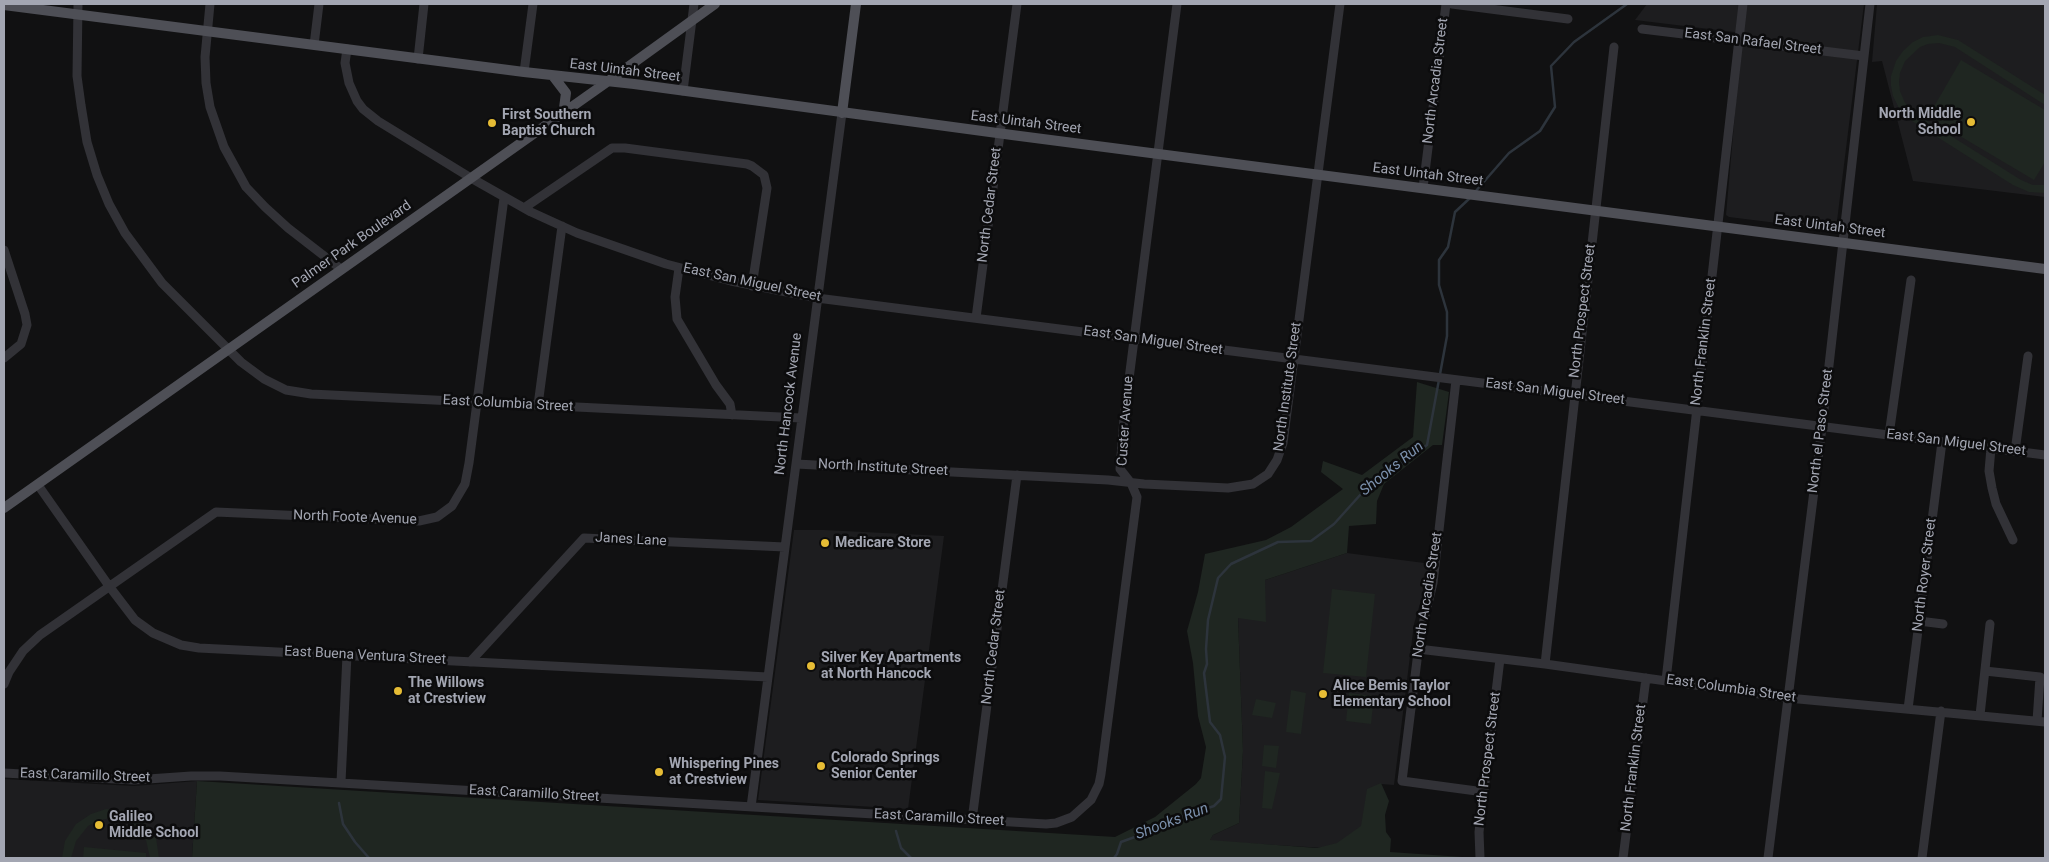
<!DOCTYPE html>
<style>
body{margin:0}
#map{position:relative;width:2049px;height:862px;overflow:hidden;background:#111112;font-family:Roboto,sans-serif}
canvas{display:block}
.frame{position:absolute;inset:0;border:5px solid #a3a6b2;pointer-events:none}
</style>
<div id="map">
<canvas width="2049" height="862"></canvas>
<div class="frame"></div>
</div>
<script>
const ctx = document.querySelector('canvas').getContext('2d');
ctx.lineJoin = 'round';
function fill(path, color) { ctx.fillStyle = color; ctx.fill(path, 'evenodd'); }
const poly = rows => new Path2D(rows.map(r => 'M' + r).join(''));
function trace(path, color, width, dash) { ctx.strokeStyle = color; ctx.lineWidth = width; ctx.lineCap = dash ? 'butt' : 'round'; ctx.setLineDash(dash || []); ctx.stroke(path); }
function label(font, color, halo, rows, align = 'center') {
  ctx.font = font + ' Roboto,sans-serif'; ctx.lineWidth = 5; ctx.setLineDash([]); ctx.textBaseline = 'middle'; ctx.strokeStyle = halo; ctx.fillStyle = color; for (const [text, x, y, turn = 0] of rows) {
    ctx.save(); ctx.translate(x, y); ctx.rotate((+turn || 0) * Math.PI / 180); ctx.textAlign = isNaN(turn) ? turn : align; if (halo) ctx.strokeText(text, 0, 0); ctx.fillText(text, 0, 0); ctx.restore();
  }
}
fill(poly([
 [1647,4,1864,4,1836,229,1833,230,1729,217,1726,215,1742,33,1635,20],
 [1877,4,2045,4,2045,197,1913,181,1882,61,1872,62],
 [794,530,824,530,944,536,908,809,758,800],
 [1347,553,1432,564,1414,624,1394,785,1381,784,1373,851,1209,841,1213,835,1239,823,1243,751,1238,618,1265,580],
 [4,779,134,786,197,781,192,858,4,858]
]), '#1d1d1f');
fill(poly([
 [1938,35,1958,40,2045,95,2045,105,1955,47,1939,43,1928,44,1920,47,1905,61,1900,73,1899,82,1900,91,1905,103,1916,114,2021,180,2033,185,2045,185,2045,193,2029,192,2013,185,1912,121,1899,108,1893,96,1891,86,1891,76,1896,61,1903,51,1913,42,1923,37],
 [1961,60,2045,110,2045,162,2034,180,1928,117],
 [1417,382,1449,392,1442,445,1433,445,1384,484,1377,501,1376,524,1349,526,1347,553,1265,580,1266,622,1238,618,1243,751,1239,823,1213,835,1210,840,1317,848,1337,843,1361,826,1367,789,1381,783,1389,801,1385,815,1386,832,1391,839,1390,852,1477,858,192,858,197,781,1115,837,1155,817,1196,784,1201,778,1206,747,1198,716,1193,663,1187,631,1198,592,1205,554,1266,540,1291,527,1343,489,1321,472,1323,461,1362,475,1413,437],
 [1332,589,1375,594,1366,677,1323,673],
 [1291,690,1306,693,1301,734,1286,732],
 [1349,693,1374,696,1371,724,1346,721],
 [1256,699,1276,703,1272,718,1252,715],
 [1264,745,1279,746,1276,768,1262,766],
 [1265,771,1280,773,1272,809,1262,808],
 [106,809,125,811,142,820,156,838,159,858,150,858,146,840,136,827,125,821,112,818,100,820,88,826,76,841,71,858,62,858,65,841,76,824,91,814],
 [84,847,146,853,146,858,83,858]
]), '#1f2621');
trace(poly([
 [1475,192,1509,153,1540,131,1555,107,1551,66,1574,42,1627,4],
 [339,803,343,824,355,842,369,858],
 [896,831,901,848,911,858],
 [1114,858,1117,854,1121,842,1157,829,1181,817,1214,806,1221,799,1225,757,1220,735,1210,722,1204,673,1207,664,1206,649,1208,620,1218,578,1231,564,1278,542,1311,541,1334,524,1361,494,1427,445,1447,336,1447,312,1439,285,1439,260,1448,247,1455,212,1470,198]
]), '#2d343c', 2.5);
trace(poly([
 [78,4,77,76,81,105,87,142,97,175,109,204,125,233,162,283,241,362,264,379,286,390,311,394,801,418],
 [210,4,205,57,206,83,210,107,224,147,246,187,265,207,288,228,341,269],
 [1452,4,1568,19],
 [1642,29,1864,56],
 [314,45,319,4],
 [347,49,345,63,349,83,357,101,363,109,378,121,471,178,531,212,577,233,666,264,731,281,817,298,2045,455],
 [418,59,424,4],
 [524,72,533,4],
 [683,91,694,4],
 [1423,188,1446,4],
 [524,208,612,148,625,148,747,164,752,166,764,175,767,188,752,286],
 [4,250,25,314,27,325,21,344,4,358],
 [679,268,675,297,677,319,716,385,730,404,732,415],
 [976,318,1017,4],
 [1456,380,1433,583,1420,636,1402,781,1484,792],
 [538,405,562,226],
 [1889,435,1911,280],
 [1991,448,1989,471,1992,488,1996,504,2013,540],
 [2015,451,2028,356],
 [796,464,1108,480,1144,484,1228,488,1253,484,1268,474,1277,460,1283,443,1340,4],
 [38,485,109,586,135,620,153,633,181,645,199,648,768,677],
 [1919,621,1943,624],
 [1418,649,1545,664,1788,698,2045,722],
 [470,662,584,538,785,547],
 [1545,664,1614,47],
 [1985,671,2040,677,2037,721],
 [1666,680,1743,4],
 [4,684,9,672,23,651,40,635,216,512,419,521,437,517,452,506,465,484,469,463,504,198],
 [1908,709,1942,442],
 [1980,715,1990,624],
 [4,773,134,780,191,776,220,776,1046,824,1056,823,1072,817,1091,800,1099,784,1101,774,1137,497,1131,483,1120,469,1124,418,1177,4],
 [341,782,347,655],
 [751,807,842,113],
 [972,820,1017,475],
 [1480,858,1479,832,1500,659],
 [1623,858,1646,678],
 [1768,858,1822,427,1870,4],
 [1922,858,1941,711]
]), '#323237', 9);
trace(poly([
 [4,5,524,72,634,84,1012,135,2045,269],
 [553,76,566,93,564,108,562,114],
 [842,113,856,4],
 [4,508,607,82,715,4]
]), '#4e4f56', 10);
for (const [x, y, r, color] of [
 [1971,122,5,"#e6bc35"],
 [492,123,5,"#e6bc35"],
 [825,543,5,"#e6bc35"],
 [811,666,5,"#e6bc35"],
 [398,691,5,"#e6bc35"],
 [1323,694,5,"#e6bc35"],
 [821,766,5,"#e6bc35"],
 [659,772,5,"#e6bc35"],
 [99,825,5,"#e6bc35"]
]) { const dot = new Path2D(); dot.arc(x, y, r, 0, 2 * Math.PI); ctx.fillStyle = color; ctx.fill(dot); trace(dot, '#0c0c0d', 2); }
label('14px', '#a3a6b2', '#0c0c0d', [
 ["East San Rafael Street",1753,42,7],
 ["East Uintah Street",625,71,7],
 ["North Arcadia Street",1436,81,-83],
 ["East Uintah Street",1026,123,7],
 ["East Uintah Street",1428,175,7],
 ["North Cedar Street",990,205,-83],
 ["East Uintah Street",1830,227,7],
 ["Palmer Park Boulevard",352,245,-35],
 ["East San Miguel Street",752,283,12],
 ["North Prospect Street",1583,311,-83],
 ["East San Miguel Street",1153,341,8],
 ["North Franklin Street",1704,342,-83],
 ["North Institute Street",1288,387,-82],
 ["East San Miguel Street",1555,392,7],
 ["East Columbia Street",508,404,3],
 ["North Hancock Avenue",789,404,-83],
 ["Custer Avenue",1126,421,-86],
 ["North el Paso Street",1821,431,-83],
 ["East San Miguel Street",1956,443,7],
 ["North Institute Street",883,468,3],
 ["North Foote Avenue",355,518,2],
 ["Janes Lane",631,540,3],
 ["North Royer Street",1925,575,-83],
 ["North Arcadia Street",1428,595,-81],
 ["North Cedar Street",994,647,-83],
 ["East Buena Ventura Street",365,656,3],
 ["East Columbia Street",1731,689,8],
 ["North Prospect Street",1488,759,-83],
 ["North Franklin Street",1634,768,-83],
 ["East Caramillo Street",85,776,2],
 ["East Caramillo Street",534,794,3],
 ["East Caramillo Street",939,818,3]
]);
label('bold 14px', '#a3a6b2', '#0c0c0d', [
 ["North Middle",1961,114,"right"],
 ["School",1961,130,"right"],
 ["First Southern",502,115],
 ["Baptist Church",502,131],
 ["Medicare Store",835,543],
 ["Silver Key Apartments",821,658],
 ["at North Hancock",821,674],
 ["The Willows",408,683],
 ["at Crestview",408,699],
 ["Alice Bemis Taylor",1333,686],
 ["Elementary School",1333,702],
 ["Colorado Springs",831,758],
 ["Senior Center",831,774],
 ["Whispering Pines",669,764],
 ["at Crestview",669,780],
 ["Galileo",109,817],
 ["Middle School",109,833]
], 'left');
label('italic 15px', '#7b90ac', '#0c0c0d', [
 ["Shooks Run",1392,469,-39],
 ["Shooks Run",1172,822,-21]
]);
</script>
